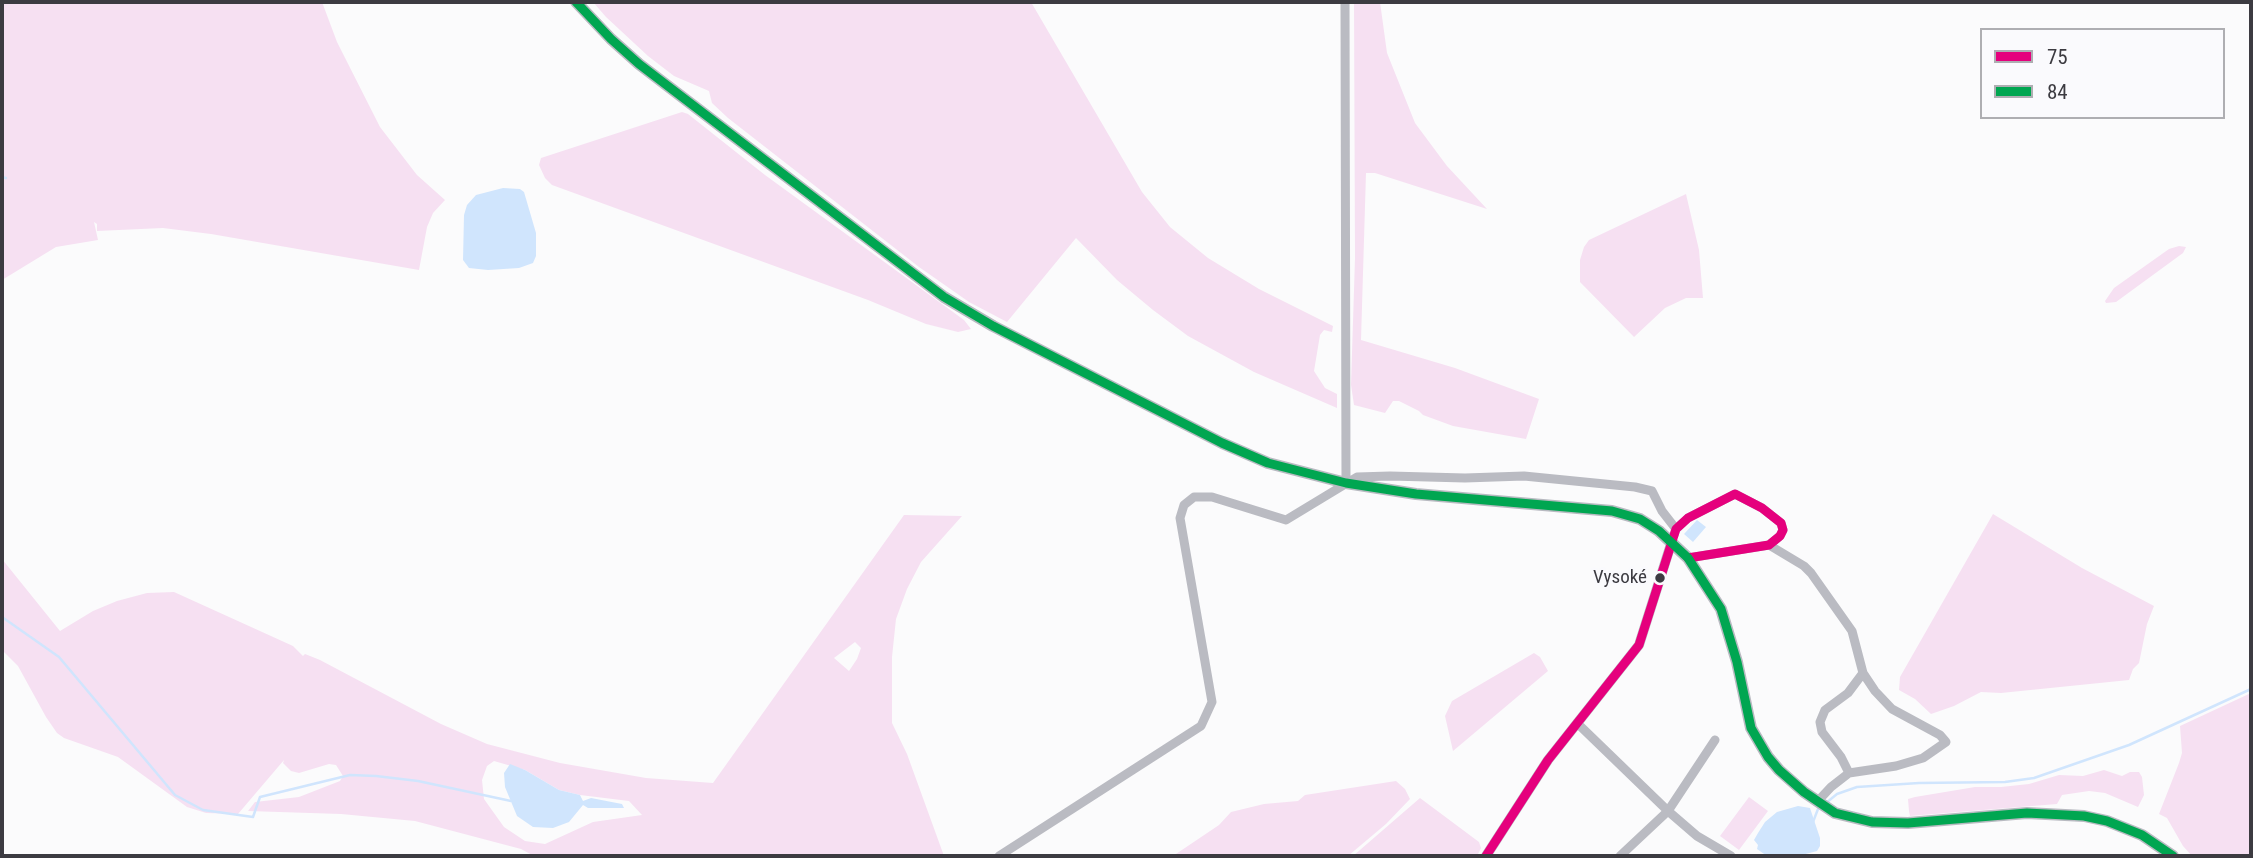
<!DOCTYPE html>
<meta charset="utf-8">
<style>
body{margin:0}
#map{position:relative;width:2253px;height:858px;overflow:hidden;background:#fbfbfc;font-family:"Roboto Condensed",sans-serif}
canvas{display:block}
.frame{position:absolute;inset:0;border:4px solid #3c3b41;pointer-events:none}
.legend{position:absolute;left:1980px;top:28px;width:245px;height:91px;box-sizing:border-box;background:#fafafd;border:2px solid #aeaeb2;margin:0;padding:9px 12px;list-style:none;font-size:21px;color:#3c3b41}
.legend li{display:flex;align-items:center;gap:14px;height:35px}
.legend b{width:35px;border:2px solid #aeaeb2}
</style>
<div id="map">
<canvas width="2253" height="858"></canvas>
<div class="frame"></div>
<ul class="legend">
<li><b style="height:9px;background:#e5007d"></b>75</li>
<li><b style="height:9px;background:#00a651"></b>84</li>
</ul>
</div>
<script>
const ctx = document.querySelector('canvas').getContext('2d');
ctx.lineJoin = 'round';
function fill(path, color) { ctx.fillStyle = color; ctx.fill(path, 'evenodd'); }
const poly = rows => new Path2D(rows.map(r => 'M' + r).join(''));
function trace(path, color, width, dash) { ctx.strokeStyle = color; ctx.lineWidth = width; ctx.lineCap = dash ? 'butt' : 'round'; ctx.setLineDash(dash || []); ctx.stroke(path); }
function label(font, color, halo, rows, align = 'center') {
  ctx.font = font + ' "Roboto Condensed",sans-serif'; ctx.lineWidth = 5; ctx.setLineDash([]); ctx.textBaseline = 'middle'; ctx.strokeStyle = halo; ctx.fillStyle = color; for (const [text, x, y, turn = 0] of rows) {
    ctx.save(); ctx.translate(x, y); ctx.rotate((+turn || 0) * Math.PI / 180); ctx.textAlign = isNaN(turn) ? turn : align; if (halo) ctx.strokeText(text, 0, 0); ctx.fillText(text, 0, 0); ctx.restore();
  }
}
fill(poly([
 [2,2,322,2,337,42,380,127,417,175,445,200,433,213,427,227,419,270,211,234,163,228,97,231,97,224,94,222,98,240,56,247,2,280],
 [593,2,1031,2,1142,192,1170,227,1208,258,1259,289,1333,326,1332,332,1324,330,1320,335,1314,371,1325,388,1337,394,1337,408,1254,372,1188,336,1153,310,1117,280,1076,238,1007,322,969,302,919,267,728,118,712,103,709,91,674,76,648,56,606,17],
 [1354,2,1380,2,1387,53,1415,123,1447,166,1487,209,1375,173,1366,173,1361,340,1455,368,1539,399,1526,439,1453,426,1423,415,1419,411,1399,401,1393,401,1385,413,1354,405,1351,385,1355,258],
 [682,112,688,114,765,175,964,320,971,329,958,332,926,324,868,300,552,185,545,178,539,165,541,158],
 [1686,194,1699,250,1703,298,1686,298,1665,308,1634,337,1580,282,1580,260,1584,247,1589,240],
 [2179,246,2186,247,2183,253,2116,302,2106,303,2105,301,2114,288,2169,249],
 [1993,514,2082,568,2154,606,2147,624,2139,663,2133,669,2129,680,2001,693,1981,692,1954,706,1931,714,1915,699,1899,690,1900,677],
 [904,515,962,516,921,562,907,589,896,619,892,657,892,723,907,754,944,856,534,856,521,849,415,821,341,814,248,811,255,802,299,797,340,781,343,776,336,765,329,764,299,773,291,771,283,763,284,760,238,814,206,813,187,807,118,757,64,738,57,733,46,717,18,666,2,650,2,559,60,631,93,611,117,601,147,593,174,592,293,646,303,656,305,654,320,660,441,724,487,744,560,763,646,778,713,783],
 [855,642,861,648,857,659,849,671,834,658],
 [494,761,525,770,559,790,580,795,629,801,642,815,593,822,545,844,525,841,504,827,484,799,482,780,487,766],
 [1534,653,1540,657,1548,671,1453,751,1445,716,1452,701],
 [2251,693,2251,856,2192,856,2183,846,2167,818,2159,814,2179,763,2182,753,2180,726],
 [2104,770,2122,776,2130,772,2139,772,2142,777,2144,795,2138,807,2105,793,2089,791,2062,795,2057,804,1910,816,1909,811,1908,799,1915,797,1975,787,2001,787,2029,784,2059,775,2083,776],
 [1396,781,1405,789,1410,799,1386,824,1348,856,1173,856,1219,825,1231,812,1264,804,1298,801,1305,795],
 [1749,797,1768,811,1739,850,1720,836],
 [1420,798,1479,842,1481,848,1477,856,1353,856]
]), '#f6e0f2');
fill(poly([
 [503,188,520,189,524,192,536,233,536,256,533,263,519,268,488,270,469,268,463,260,464,215,467,205,476,195],
 [1697,520,1706,527,1693,542,1684,534],
 [510,764,525,770,559,790,580,795,583,801,591,798,622,804,624,808,588,808,583,805,569,822,553,828,533,827,517,816,505,787,504,773],
 [1798,806,1810,808,1820,838,1820,846,1817,851,1798,856,1767,856,1757,849,1758,845,1754,840,1758,833,1765,822,1777,812]
]), '#d0e5fd');
trace(poly([
 [2,177,6,178],
 [2,617,59,657,175,795,203,810,253,817,260,797,350,775,376,776,418,781,511,801],
 [1826,803,1837,794,1857,787,1919,783,2005,782,2034,778,2129,745,2251,689],
 [1813,822,1818,809]
]), '#d0e5fd', 2.5);
trace(poly([
 [1345,2,1346,483],
 [1674,535,1676,529,1688,518,1735,494,1762,508,1781,523,1783,530,1780,536,1769,545,1688,558],
 [1769,545,1804,566,1811,573,1852,631,1863,673,1848,693,1825,710,1820,722,1822,732,1841,757,1849,773],
 [1577,723,1668,811,1697,836,1731,856],
 [1817,802,1831,787,1849,773,1896,766,1923,758,1946,742,1940,735,1892,709,1875,691,1863,673],
 [999,856,1201,726,1212,702,1180,518,1184,505,1194,497,1212,497,1286,520,1357,477,1390,476,1465,478,1524,476,1635,487,1652,491,1662,511,1676,529],
 [1620,856,1668,811,1715,740]
]), '#babbc2', 9);
trace(poly([
 [1486,856,1548,760,1639,645,1672,541]
]), '#babbc2', 10);
trace(poly([
 [576,2,611,39,639,64,944,297,993,326,1222,443,1268,463,1346,483,1416,494,1612,511,1640,519,1659,531,1688,558,1721,609,1737,662,1751,728,1768,757,1779,770,1804,792,1835,813,1872,822,1908,823,2027,813,2084,816,2107,821,2142,835,2173,856]
]), '#b8bac1', 12);
trace(poly([
 [1486,856,1548,760,1639,645,1676,529,1688,518,1735,494,1762,508,1781,523,1783,530,1780,536,1769,545,1688,558]
]), '#e5007d', 9);
trace(poly([
 [576,2,611,39,639,64,944,297,993,326,1222,443,1268,463,1346,483,1416,494,1612,511,1640,519,1659,531,1688,558,1721,609,1737,662,1751,728,1768,757,1779,770,1804,792,1835,813,1872,822,1908,823,2027,813,2084,816,2107,821,2142,835,2173,856]
]), '#00a651', 9);
for (const [x, y, r, color] of [
 [1660,578,6,"#3c3b41"]
]) { const dot = new Path2D(); dot.arc(x, y, r, 0, 2 * Math.PI); ctx.fillStyle = color; ctx.fill(dot); trace(dot, '#fafafd', 2.5); }
label('19px', '#3c3b41', '#fafafd', [
 ["Vysoké",1647,578]
], 'right');
</script>
